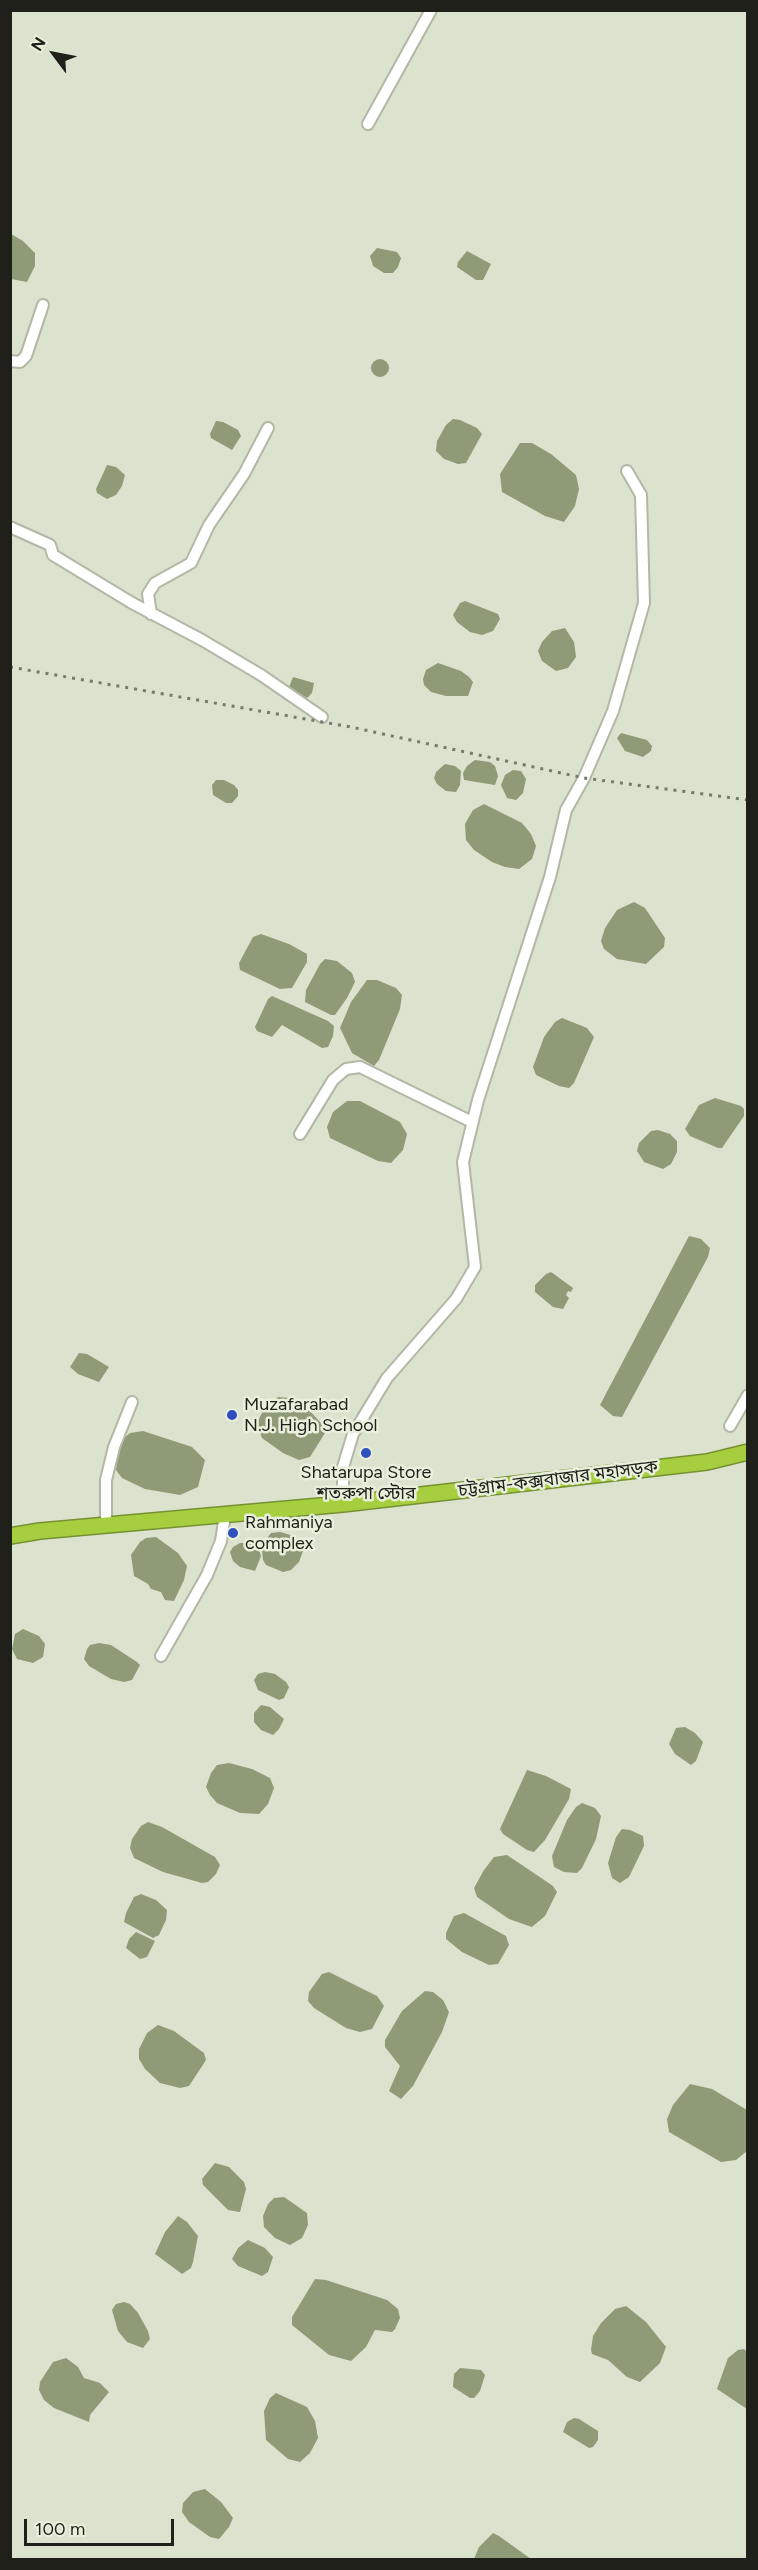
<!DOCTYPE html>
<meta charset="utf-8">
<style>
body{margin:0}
#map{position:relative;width:758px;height:2570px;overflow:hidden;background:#dbe2ce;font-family:Figtree,sans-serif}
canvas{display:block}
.frame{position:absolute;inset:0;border:12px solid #1e2019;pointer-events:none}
.north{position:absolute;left:24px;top:24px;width:60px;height:60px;-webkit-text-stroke:4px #e8f0db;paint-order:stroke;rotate:302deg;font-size:16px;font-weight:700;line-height:24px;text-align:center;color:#1e2019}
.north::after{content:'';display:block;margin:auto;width:21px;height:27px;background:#1e2019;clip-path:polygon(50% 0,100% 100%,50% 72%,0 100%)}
.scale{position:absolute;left:24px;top:2519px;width:150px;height:27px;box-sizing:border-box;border:3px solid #1e2019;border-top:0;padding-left:8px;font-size:18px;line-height:21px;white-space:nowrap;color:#1e2019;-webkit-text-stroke:4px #e8f0db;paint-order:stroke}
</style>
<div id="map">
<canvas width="758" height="2570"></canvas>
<div class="frame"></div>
<div class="north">N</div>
<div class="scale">100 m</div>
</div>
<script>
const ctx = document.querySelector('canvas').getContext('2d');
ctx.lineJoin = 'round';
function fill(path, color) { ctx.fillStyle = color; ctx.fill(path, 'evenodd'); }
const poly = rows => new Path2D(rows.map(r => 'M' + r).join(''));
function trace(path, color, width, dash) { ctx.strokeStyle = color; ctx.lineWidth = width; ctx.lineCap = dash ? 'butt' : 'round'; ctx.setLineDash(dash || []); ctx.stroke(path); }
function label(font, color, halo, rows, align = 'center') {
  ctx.font = font + ' Figtree,"Noto Sans Bengali",sans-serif'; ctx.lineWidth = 5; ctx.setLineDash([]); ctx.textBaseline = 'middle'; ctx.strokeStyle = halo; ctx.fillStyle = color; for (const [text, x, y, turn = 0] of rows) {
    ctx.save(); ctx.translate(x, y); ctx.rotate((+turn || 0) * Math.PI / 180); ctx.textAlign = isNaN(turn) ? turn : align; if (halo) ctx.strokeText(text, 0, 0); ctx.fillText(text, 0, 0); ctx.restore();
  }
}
fill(poly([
 [11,234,23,241,35,253,35,266,27,282,11,279],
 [377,248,397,252,401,258,398,267,393,273,384,273,373,266,370,256],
 [467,251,491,264,483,280,476,280,457,267,458,262],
 '371 368a9 9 0 1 1 18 0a9 9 0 1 1-18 0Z',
 [453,419,460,420,477,428,482,434,466,463,458,464,444,459,436,451,437,441,446,425],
 [216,421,223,422,238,430,241,436,232,450,211,438,210,434],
 [520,443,532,443,551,454,576,475,579,489,575,506,564,522,545,516,502,492,500,474],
 [107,465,116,467,125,475,122,486,116,495,107,499,97,493,96,489],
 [465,601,498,614,500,619,493,631,482,635,470,632,457,622,453,615,460,603],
 [565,628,574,642,576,657,568,668,556,671,542,661,538,651,542,642,552,631],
 [438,663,461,671,469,677,473,682,468,696,446,696,431,692,424,685,423,679,426,670],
 [293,677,314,683,312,693,307,698,289,687],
 [621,733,647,740,652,746,651,751,643,757,625,751,617,738],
 [475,760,490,762,495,766,498,776,495,785,464,780,463,773,467,766],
 [445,764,455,766,461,771,460,785,456,792,446,791,437,784,434,778,436,772],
 [513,770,521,771,526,779,523,793,516,800,507,798,501,785,505,775],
 [216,780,224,780,234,785,238,790,238,796,232,803,226,803,213,795,212,785],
 [484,804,522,823,531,834,536,846,532,859,519,869,505,867,492,862,474,850,466,840,465,824,473,810],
 [634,902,645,908,665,938,664,947,646,964,617,959,604,949,601,941,605,928,617,910],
 [261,934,289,944,307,954,307,962,292,988,280,989,240,970,239,963,253,937],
 [325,959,337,961,352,973,355,982,347,998,335,1015,331,1015,305,1002,306,990,320,964],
 [367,980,377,980,396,988,402,995,400,1009,379,1060,374,1066,352,1053,340,1028,351,1002],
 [272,996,328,1021,334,1026,333,1036,328,1047,322,1048,282,1025,272,1037,257,1031,255,1027,268,999],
 [562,1018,587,1028,594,1037,574,1083,569,1088,559,1086,536,1075,533,1067,544,1037,555,1022],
 [715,1098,741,1106,744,1109,744,1116,722,1148,718,1148,690,1136,685,1129,699,1105],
 [347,1101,360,1101,400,1122,407,1134,403,1150,391,1163,378,1161,330,1138,327,1127,333,1112],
 [658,1130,670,1134,677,1141,677,1152,671,1164,663,1169,644,1162,637,1151,639,1143,651,1131],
 [689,1236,701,1239,710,1248,708,1257,622,1417,613,1416,600,1405],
 [551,1272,573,1288,571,1292,568,1291,566,1295,569,1298,563,1309,553,1307,535,1292,535,1285,546,1274],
 [79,1353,87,1354,109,1367,99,1382,78,1374,70,1367],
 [278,1397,290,1398,307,1408,321,1423,325,1433,310,1457,299,1460,283,1453,262,1438,257,1423,265,1407],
 [143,1431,192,1447,205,1460,198,1487,180,1495,145,1489,122,1478,116,1470,118,1454,124,1438,130,1433],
 [280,1532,294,1536,303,1545,303,1551,299,1562,291,1570,283,1572,266,1565,263,1560,262,1550,265,1541,271,1533],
 [156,1537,178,1553,187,1566,184,1580,174,1601,165,1600,161,1592,151,1589,148,1584,134,1576,131,1555,140,1542,146,1538],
 [240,1543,252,1543,259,1550,261,1556,255,1571,240,1567,233,1561,230,1552,233,1547],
 [23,1629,39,1636,45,1644,43,1657,33,1663,17,1659,12,1649,15,1634],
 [99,1643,111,1645,137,1662,140,1665,132,1680,124,1682,111,1679,89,1666,84,1659,87,1649,90,1645],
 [265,1672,275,1674,286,1682,289,1687,284,1698,279,1700,258,1690,254,1680,258,1674],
 [261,1705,270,1707,284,1719,279,1729,273,1735,261,1730,254,1722,254,1713],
 [685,1727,695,1733,703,1742,696,1761,691,1765,675,1754,669,1744,676,1728],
 [229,1763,252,1769,270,1778,274,1788,268,1804,259,1814,240,1813,217,1803,210,1795,206,1787,211,1773,217,1765],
 [527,1770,546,1776,571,1789,569,1799,545,1840,534,1852,527,1850,503,1834,500,1829],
 [582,1803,595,1808,601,1816,596,1839,582,1868,577,1873,564,1872,554,1867,552,1856,567,1820,576,1807],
 [148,1822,162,1827,215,1857,220,1865,216,1874,208,1882,202,1883,163,1872,134,1858,130,1848,132,1839,141,1826],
 [622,1829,630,1830,643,1836,644,1846,629,1877,620,1883,612,1878,608,1863,616,1837],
 [507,1855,553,1886,557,1892,545,1916,532,1927,509,1919,477,1897,474,1888,484,1870,494,1857],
 [141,1894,156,1900,167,1910,166,1920,159,1935,153,1938,124,1922,126,1913,134,1897],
 [464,1913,506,1936,509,1945,498,1964,489,1965,462,1952,446,1939,446,1933,454,1916],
 [136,1932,155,1941,147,1957,140,1959,126,1948,129,1939],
 [329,1972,377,1996,384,2006,372,2029,360,2032,346,2028,314,2008,308,2001,309,1992,322,1974],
 [425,1991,433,1992,443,2000,449,2012,442,2032,413,2086,401,2099,389,2091,400,2066,385,2047,385,2040,402,2011],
 [158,2025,174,2031,204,2053,206,2060,189,2086,180,2088,160,2083,145,2069,139,2059,139,2049,147,2033],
 [690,2084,712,2089,747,2110,747,2151,736,2160,721,2162,669,2132,667,2119,673,2105],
 [215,2163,229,2167,244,2182,246,2189,240,2212,228,2210,203,2185,202,2179],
 [284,2197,307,2213,308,2225,302,2238,290,2245,275,2238,264,2227,263,2216,268,2204,274,2198],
 [178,2216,187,2222,198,2236,193,2262,191,2268,182,2274,155,2254,165,2232],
 [248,2240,265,2248,273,2257,268,2272,262,2276,238,2266,232,2259,238,2248],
 [315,2279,326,2280,387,2300,398,2309,400,2318,395,2329,392,2332,375,2330,366,2347,351,2361,329,2355,292,2325,292,2317],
 [124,2302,130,2304,138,2313,148,2331,150,2339,143,2348,127,2342,118,2331,112,2310,116,2304],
 [626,2306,646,2322,666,2347,660,2363,640,2382,627,2377,608,2360,592,2354,591,2350,593,2336,601,2323,615,2309],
 [744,2349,747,2352,747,2409,717,2389,728,2358,738,2350],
 [66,2358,78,2367,84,2378,100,2383,109,2392,90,2415,89,2422,54,2408,44,2400,39,2390,40,2382,53,2362],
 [460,2368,481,2370,485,2375,480,2391,474,2398,470,2398,453,2387,454,2374],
 [276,2393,307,2407,315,2421,318,2438,310,2453,300,2462,288,2459,266,2440,264,2411,270,2398],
 [574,2418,579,2419,598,2431,598,2440,593,2447,589,2448,563,2432,567,2422],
 [205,2489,221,2502,233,2518,229,2527,219,2539,210,2537,189,2522,182,2512,183,2503,193,2492],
 [493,2533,499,2536,531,2559,474,2559,479,2547]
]), '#8e9b76');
const minor = poly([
 [368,124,431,10],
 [10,361,20,362,26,356,43,305],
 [10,527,50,545,53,555,132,603,202,640,261,675,322,717],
 [151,614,148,594,155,583,191,563,209,525,244,474,268,428],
 [300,1134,333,1080,346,1069,360,1067,472,1122],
 [730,1426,748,1395],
 [343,1504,343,1467,353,1434,387,1378,456,1299,475,1267,463,1162,478,1100,550,877,566,810,584,778,613,711,644,603,641,495,627,471],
 [106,1525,106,1480,114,1447,132,1402],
 [161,1656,207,1575,221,1541,225,1515]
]);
const highway = poly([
 [10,1536,40,1531,343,1504,707,1462,748,1452]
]);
trace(minor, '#b1b8a5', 14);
trace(highway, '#769131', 18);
trace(minor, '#fff', 10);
trace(highway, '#a6ce3e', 15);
trace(poly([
 [10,667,351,727,584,778,748,800]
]), '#757a6d', 3, [3, 6]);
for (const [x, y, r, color] of [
 [232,1415,6,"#304fbf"],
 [366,1453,6,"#304fbf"],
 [233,1533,6,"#304fbf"]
]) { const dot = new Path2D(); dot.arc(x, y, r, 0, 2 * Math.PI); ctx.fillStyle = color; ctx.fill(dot); trace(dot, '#e8f0db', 2); }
label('18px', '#1e2019', '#e8f0db', [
 ["Muzafarabad",244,1405],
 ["N.J. High School",244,1426],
 ["Shatarupa Store",366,1473,"center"],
 ["শতরুপা স্টোর",366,1494,"center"],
 ["Rahmaniya",245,1523],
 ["complex",245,1544]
], 'left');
label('18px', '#1e2019', '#e8f0db', [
 ["চট্টগ্রাম-কক্সবাজার মহাসড়ক",558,1479,-7]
]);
</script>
